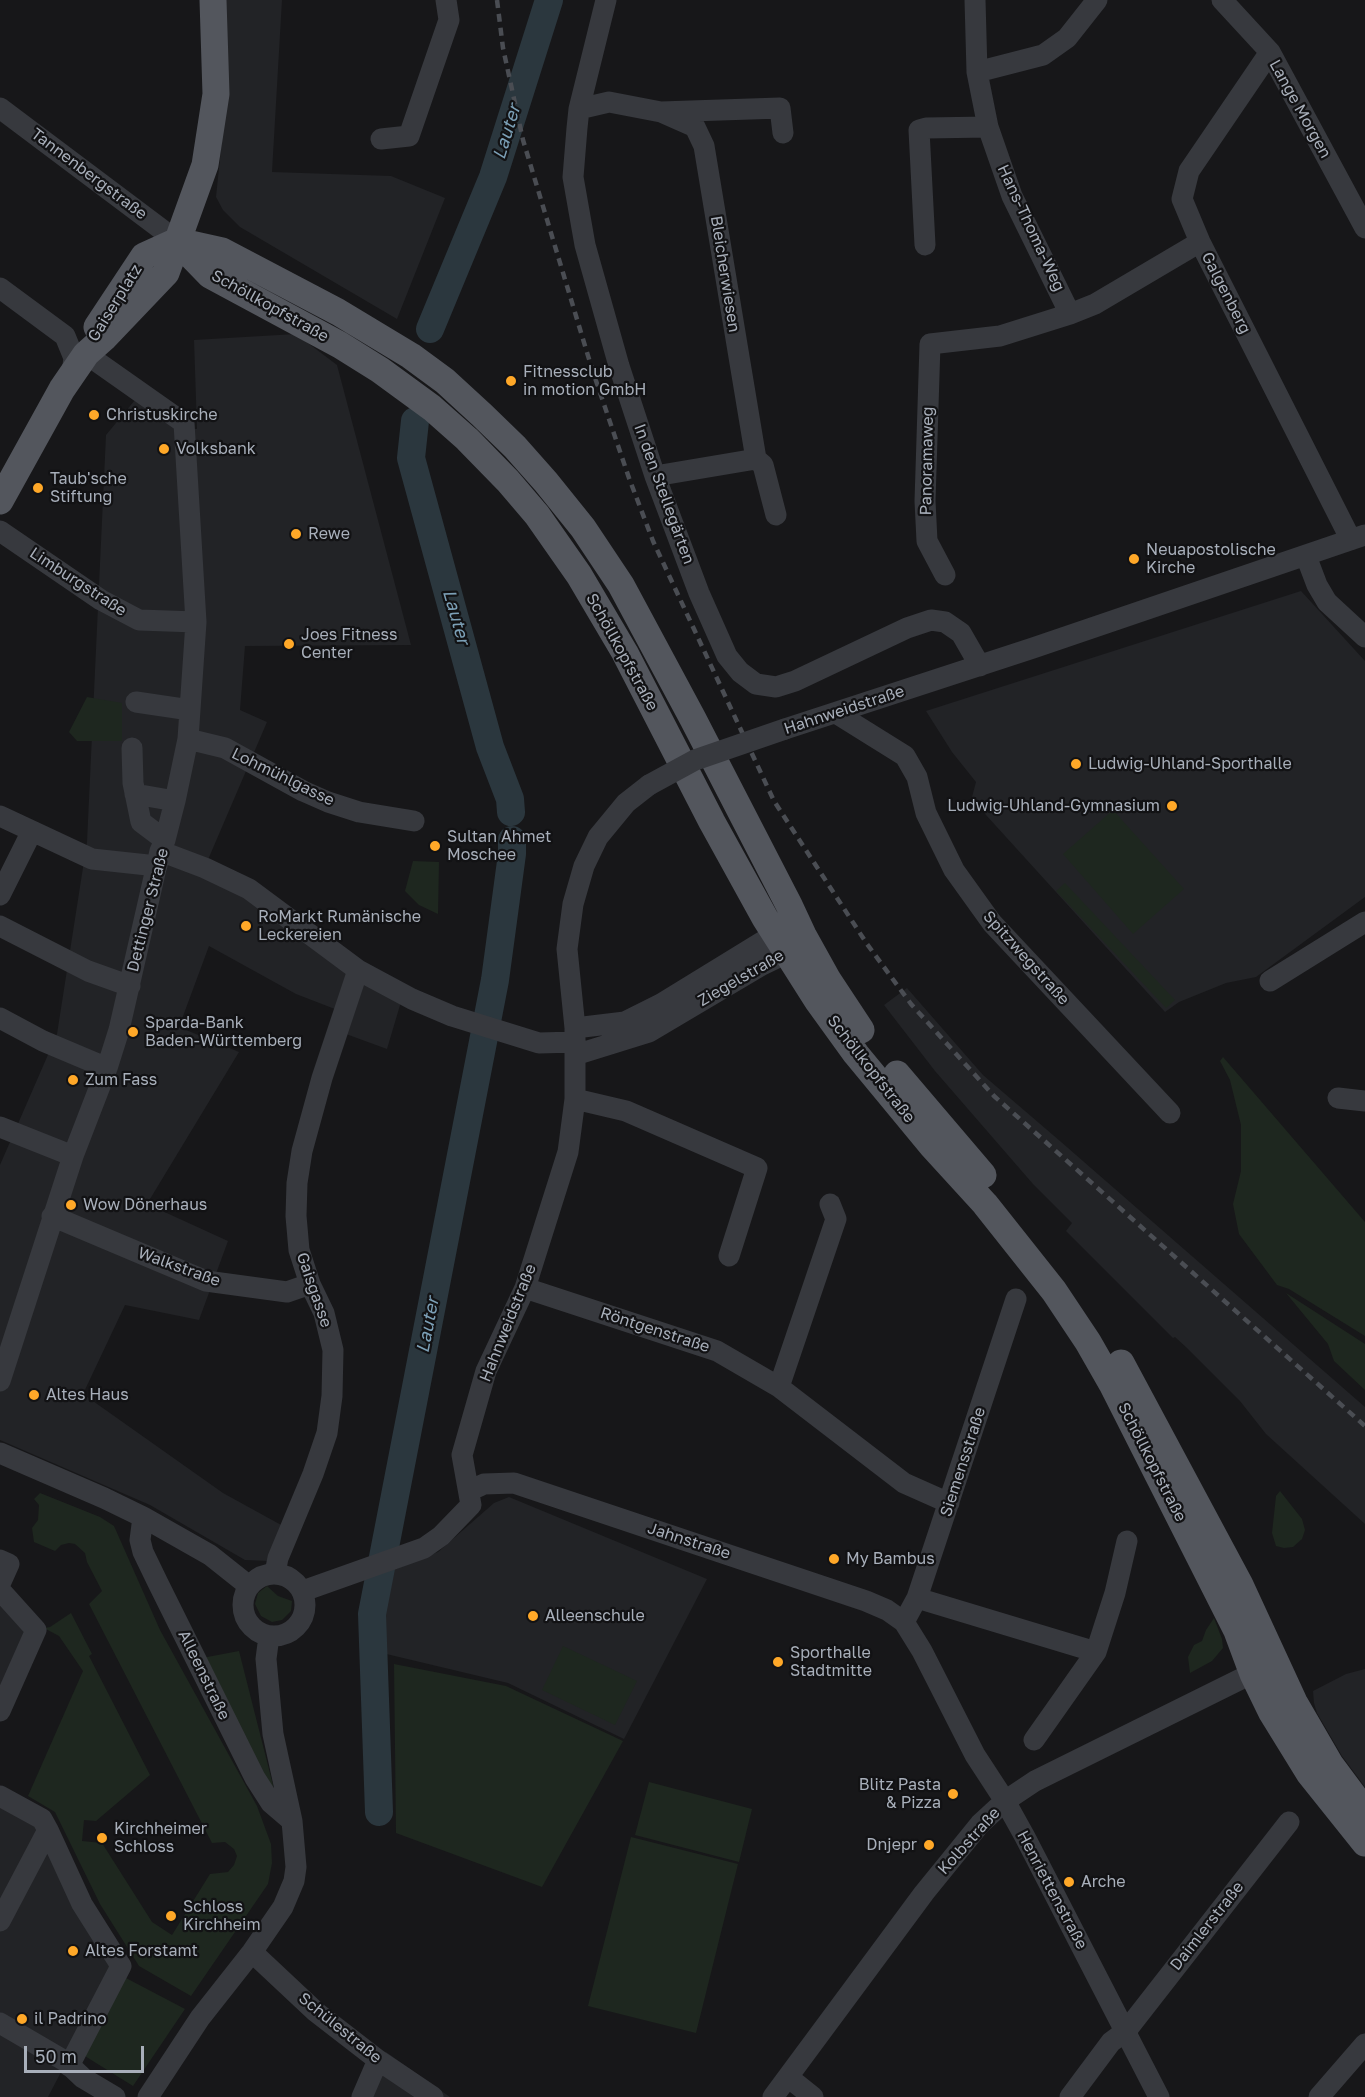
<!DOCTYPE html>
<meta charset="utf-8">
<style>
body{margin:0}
#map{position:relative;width:1365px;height:2097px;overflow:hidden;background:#171719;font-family:"Golos Text",sans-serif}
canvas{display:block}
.scale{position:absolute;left:24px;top:2046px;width:120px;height:27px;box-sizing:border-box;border:3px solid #a8afba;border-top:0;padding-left:8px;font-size:18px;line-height:21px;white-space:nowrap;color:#a8afba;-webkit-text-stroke:4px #121214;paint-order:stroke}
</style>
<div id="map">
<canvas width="1365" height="2097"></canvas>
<div class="scale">50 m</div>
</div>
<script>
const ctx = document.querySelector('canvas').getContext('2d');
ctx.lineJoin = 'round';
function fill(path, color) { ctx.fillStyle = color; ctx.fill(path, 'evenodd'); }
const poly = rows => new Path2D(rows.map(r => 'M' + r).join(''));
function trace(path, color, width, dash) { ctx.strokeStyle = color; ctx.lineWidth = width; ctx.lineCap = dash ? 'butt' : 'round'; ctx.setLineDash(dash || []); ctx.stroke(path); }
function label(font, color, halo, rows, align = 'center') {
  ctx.font = font + ' "Golos Text",sans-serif'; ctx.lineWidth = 4.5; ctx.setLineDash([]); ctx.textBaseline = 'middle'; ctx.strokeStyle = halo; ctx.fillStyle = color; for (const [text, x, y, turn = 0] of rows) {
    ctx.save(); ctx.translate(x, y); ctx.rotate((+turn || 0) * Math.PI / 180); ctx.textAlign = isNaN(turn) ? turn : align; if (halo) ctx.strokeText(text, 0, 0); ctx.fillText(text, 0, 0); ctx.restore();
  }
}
fill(poly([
 [222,0,282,0,272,172,391,176,445,198,397,319,240,227,223,210,216,197,222,139],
 [296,334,337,365,411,645,245,646,240,710,267,722,207,862,349,953,406,985,387,1049,335,1030,340,1011,296,994,209,946,179,1027,239,1052,147,1204,228,1241,199,1320,125,1305,83,1394,223,1493,283,1526,269,1561,245,1560,150,1505,0,1440,0,1165,57,1034,87,842,106,435,135,400,175,428,197,429,194,340],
 [1301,591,1365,661,1365,897,1256,977,1226,983,1179,1002,1165,1012,986,815,972,797,976,782,952,752,926,711],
 [907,988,983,1075,1060,1141,1365,1407,1365,1524,1266,1434,1240,1401,1187,1348,1175,1337,1173,1338,1066,1231,1072,1223,1033,1184,935,1071,884,1005],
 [509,1497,707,1579,624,1739,508,1683,378,1652,380,1575,438,1552,494,1503],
 [0,1594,33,1630,0,1701],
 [1365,1669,1365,1787,1342,1756,1317,1713,1314,1703,1313,1691,1346,1674],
 [0,1802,41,1825,117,1965,48,2097,0,2097],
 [386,2052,450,2097,367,2097]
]), '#222326');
fill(poly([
 [87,697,122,703,122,741,77,741,69,732],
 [1113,810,1184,889,1133,934,1063,854],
 [413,861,439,862,438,914,419,905,405,891],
 [1065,883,1175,1000,1166,1008,1056,891],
 [1223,1057,1365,1222,1365,1336,1289,1289,1277,1285,1239,1234,1233,1204,1241,1171,1241,1125,1230,1080,1220,1061],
 [1286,1293,1365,1344,1365,1390,1334,1361,1328,1344],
 [1280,1491,1302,1519,1305,1530,1302,1539,1293,1547,1284,1548,1276,1546,1272,1533,1276,1496],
 [40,1493,100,1517,114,1526,160,1630,257,1806,271,1844,272,1863,268,1884,191,1996,139,1966,100,1904,55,1812,28,1796,83,1671,59,1636,44,1628,50,1627,71,1613,92,1654,89,1656,150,1775,96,1821,84,1820,82,1841,102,1843,152,1922,172,1935,210,1874,228,1872,234,1865,237,1856,234,1849,225,1842,212,1843,89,1604,102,1591,87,1562,85,1553,75,1544,69,1543,61,1545,55,1551,34,1542,32,1528,38,1520,39,1505,34,1499],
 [267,1586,278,1596,292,1601,291,1611,282,1620,272,1622,261,1616,255,1604,258,1593],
 [1214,1618,1222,1639,1223,1648,1212,1661,1190,1673,1188,1657,1194,1645,1202,1641,1206,1630],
 [563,1646,637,1681,615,1725,542,1690],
 [239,1651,277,1801,202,1658],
 [394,1664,506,1686,623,1741,542,1887,396,1833],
 [649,1782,752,1809,739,1862,635,1835],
 [631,1837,738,1864,696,2033,588,2006],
 [126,1978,185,2009,133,2086,80,2053]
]), '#1e271f');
trace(poly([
 [430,329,493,177,549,0],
 [415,421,411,458,490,747,510,799,511,812],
 [379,1812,372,1614,495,980,512,854,512,840]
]), '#2b373e', 28);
trace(poly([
 [606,0,579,109,577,128,573,177,585,245,619,366,655,476,699,593,727,656,740,672,756,684,776,687,795,681,907,628,931,620,945,622,961,633,980,666],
 [975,0,977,72,988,127,1012,196,1070,314],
 [1222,0,1270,52,1365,228],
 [1270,52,1189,171,1182,199,1200,242,1351,540],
 [977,72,1043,55,1067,38,1097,0],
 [0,108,177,241],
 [579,109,609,102,661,112,780,108,783,133],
 [381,139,409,136,449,20,446,0],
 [925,245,919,130,926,128,988,127],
 [0,288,65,336,74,358,72,373],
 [756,459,763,465,776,515],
 [655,476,756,459,704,146,695,127,661,112],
 [0,531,101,600,139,620,196,622],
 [1306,556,1317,585,1327,602,1365,637],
 [945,575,927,541,925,501,930,344,1000,336,1070,314,1095,304,1200,242],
 [136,702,190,710],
 [836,713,905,756,917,777,926,813,954,870,992,923,1170,1113],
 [785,729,1033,648,1365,535],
 [188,739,225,748,303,791,328,802,359,812,414,821],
 [132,748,133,783,141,822,165,840],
 [135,794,175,801],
 [0,816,92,859,157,866],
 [160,851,205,868,249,889,358,970,412,999,452,1016,539,1043,575,1042],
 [0,895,32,831],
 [0,926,88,971,130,986],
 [1270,981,1365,922],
 [0,1018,43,1041,107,1068],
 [575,1028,625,1022,661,1004,775,934,790,933],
 [575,1055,649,1032,762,965,787,953,796,942],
 [1338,1098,1365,1101],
 [575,1099,626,1111,757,1168,729,1256],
 [0,1127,73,1156],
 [52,1216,206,1281,287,1292,310,1284],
 [525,1288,717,1351,779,1387,904,1483,949,1503],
 [0,1381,73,1156,107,1068,119,1030,160,851,165,840,175,801,188,739,196,622,184,423,86,354],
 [779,1387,836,1219,830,1204],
 [0,1453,104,1498,143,1517,210,1555,249,1586],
 [469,1491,484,1484,514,1483,866,1601,887,1610,904,1622,922,1651,975,1755,1005,1801,1025,1837,1159,2097],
 [143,1517,140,1540,143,1552,158,1583,255,1778,271,1803,292,1821],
 [0,1560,9,1564,0,1584],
 [275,1573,278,1558,313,1474,327,1433,332,1396,333,1350,324,1313,310,1284,299,1250,296,1216,297,1183,302,1151,322,1078,358,970],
 '243 1605a31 31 0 1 1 62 0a31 31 0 1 1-62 0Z',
 [0,1590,36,1630,0,1711],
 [303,1591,424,1548,441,1536,471,1505,462,1455,486,1371,525,1288,568,1152,575,1099,575,1028,567,949,573,904,584,866,598,837,626,803,649,785],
 [917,1598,1096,1652],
 [904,1622,917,1598,1016,1299],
 [1034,1740,1096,1652,1115,1593,1127,1541],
 [0,1796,42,1819,48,1830,82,1904,121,1966,69,2066],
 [0,1921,48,1830],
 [252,1952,316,2012,378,2060,433,2097],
 [0,2023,65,2061,83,2078,115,2097],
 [788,2077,813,2097],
 [148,2097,200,2018,252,1952,283,1907,294,1881,296,1867,292,1821,273,1734,266,1659,269,1636],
 [362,2097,378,2060],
 [773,2097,924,1893,980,1824,1005,1801,1035,1781,1267,1666],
 [1070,2097,1111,2042,1126,2031,1289,1822],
 [1319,2097,1365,2044]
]), '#37393e', 21);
trace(poly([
 [177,241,210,275,340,345,380,370,432,408,467,439,508,481,537,515,579,575,625,653,712,822,765,918,817,1000,856,1054,932,1146,985,1204,1054,1291,1088,1342,1112,1384,1237,1631,1253,1674,1272,1713,1309,1773,1365,1843],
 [177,241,222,251,338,312,411,356,445,381,482,415,515,447,546,482,583,528,621,585,693,719,789,905,803,935,828,980,861,1030],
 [97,327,144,256,177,241],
 [0,501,62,389,86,354,104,338,166,273,205,165,216,94,213,0],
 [897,1074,983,1175],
 [1121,1363,1240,1585,1294,1702,1330,1764,1365,1811]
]), '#53565d', 27);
trace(poly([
 [497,0,503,48,523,140,592,369,629,478,653,541,774,801,867,944,911,1004,994,1096,1365,1426]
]), '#4a4d53', 4.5, [8, 6]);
trace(poly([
 [649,785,695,760,785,729]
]), '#37393e', 21);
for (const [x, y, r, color] of [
 [511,381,6,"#ffa828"],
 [94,415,6,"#ffa828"],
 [164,449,6,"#ffa828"],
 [38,488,6,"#ffa828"],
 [296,534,6,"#ffa828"],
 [1134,559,6,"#ffa828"],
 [289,644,6,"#ffa828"],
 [1076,764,6,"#ffa828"],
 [1172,806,6,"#ffa828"],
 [435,846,6,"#ffa828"],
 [246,926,6,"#ffa828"],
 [133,1032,6,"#ffa828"],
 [73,1080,6,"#ffa828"],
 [71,1205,6,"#ffa828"],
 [34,1395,6,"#ffa828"],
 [834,1559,6,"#ffa828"],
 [533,1616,6,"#ffa828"],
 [778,1662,6,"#ffa828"],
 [953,1794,6,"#ffa828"],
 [102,1838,6,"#ffa828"],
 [929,1845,6,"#ffa828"],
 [1069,1882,6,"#ffa828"],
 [171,1916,6,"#ffa828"],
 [73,1951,6,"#ffa828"],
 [22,2019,6,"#ffa828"]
]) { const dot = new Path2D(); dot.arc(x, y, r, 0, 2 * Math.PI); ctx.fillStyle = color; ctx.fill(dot); trace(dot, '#121214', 2); }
label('16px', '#a8afba', '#121214', [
 ["Lange Morgen",1300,109,61],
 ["Tannenbergstraße",89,174,37],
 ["Hans-Thoma-Weg",1031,228,65],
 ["Bleicherwiesen",725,274,81],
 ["Galgenberg",1226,293,63],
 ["Gaiserplatz",115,303,-58],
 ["Schöllkopfstraße",270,306,29],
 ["Panoramaweg",927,461,-89],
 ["In den Stellegärten",664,494,70],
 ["Limburgstraße",78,582,33],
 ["Schöllkopfstraße",622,652,61],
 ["Hahnweidstraße",844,710,-18],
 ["Lohmühlgasse",283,777,26],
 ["Dettinger Straße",148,910,-76],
 ["Spitzwegstraße",1026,958,48],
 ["Ziegelstraße",741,978,-30],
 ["Schöllkopfstraße",871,1069,52],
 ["Walkstraße",179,1267,20],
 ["Gaisgasse",314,1290,71],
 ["Hahnweidstraße",508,1323,-68],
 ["Röntgenstraße",655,1330,18],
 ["Siemensstraße",963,1462,-72],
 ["Schöllkopfstraße",1152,1462,63],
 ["Jahnstraße",689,1541,18],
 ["Alleenstraße",204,1675,64],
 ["Kolbstraße",969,1841,-48],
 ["Henriettenstraße",1052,1890,62],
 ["Daimlerstraße",1207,1926,-52],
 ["Schülestraße",340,2028,39]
]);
label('16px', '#a8afba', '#121214', [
 ["Fitnessclub",523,372],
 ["in motion GmbH",523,390],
 ["Christuskirche",106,415],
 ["Volksbank",176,449],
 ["Taub'sche",50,479],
 ["Stiftung",50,497],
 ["Rewe",308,534],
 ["Neuapostolische",1146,550],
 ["Kirche",1146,568],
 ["Joes Fitness",301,635],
 ["Center",301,653],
 ["Ludwig-Uhland-Sporthalle",1088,764],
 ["Ludwig-Uhland-Gymnasium",1160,806,"right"],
 ["Sultan Ahmet",447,837],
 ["Moschee",447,855],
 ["RoMarkt Rumänische",258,917],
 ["Leckereien",258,935],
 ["Sparda-Bank",145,1023],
 ["Baden-Württemberg",145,1041],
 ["Zum Fass",85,1080],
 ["Wow Dönerhaus",83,1205],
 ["Altes Haus",46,1395],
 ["My Bambus",846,1559],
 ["Alleenschule",545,1616],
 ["Sporthalle",790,1653],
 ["Stadtmitte",790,1671],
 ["Blitz Pasta",941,1785,"right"],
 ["& Pizza",941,1803,"right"],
 ["Kirchheimer",114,1829],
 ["Schloss",114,1847],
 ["Dnjepr",917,1845,"right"],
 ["Arche",1081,1882],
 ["Schloss",183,1907],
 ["Kirchheim",183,1925],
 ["Altes Forstamt",85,1951],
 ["il Padrino",34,2019]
], 'left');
label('italic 18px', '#7ca0b7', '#121214', [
 ["Lauter",507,132,-73],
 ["Lauter",456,617,74],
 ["Lauter",428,1325,-79]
]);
</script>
